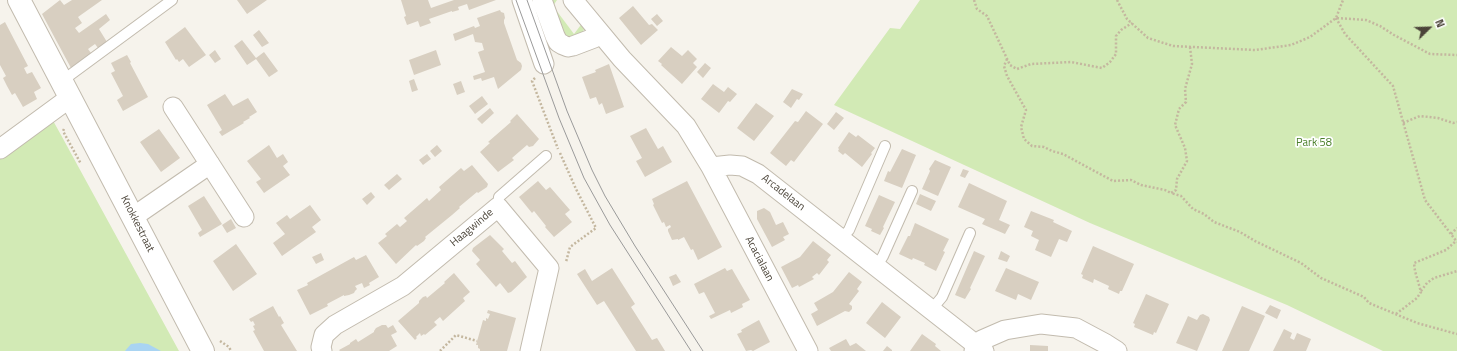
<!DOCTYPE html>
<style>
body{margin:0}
#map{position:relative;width:1457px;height:351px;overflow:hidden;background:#f6f3ec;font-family:"Titillium Web",sans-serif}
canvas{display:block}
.north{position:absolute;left:1409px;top:8px;width:40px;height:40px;-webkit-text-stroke:3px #fff;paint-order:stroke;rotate:67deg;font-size:11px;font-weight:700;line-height:16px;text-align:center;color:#4b4439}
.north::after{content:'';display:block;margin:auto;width:14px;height:18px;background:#4b4439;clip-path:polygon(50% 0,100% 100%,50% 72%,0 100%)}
</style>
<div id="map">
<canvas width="1457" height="351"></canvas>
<div class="north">N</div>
</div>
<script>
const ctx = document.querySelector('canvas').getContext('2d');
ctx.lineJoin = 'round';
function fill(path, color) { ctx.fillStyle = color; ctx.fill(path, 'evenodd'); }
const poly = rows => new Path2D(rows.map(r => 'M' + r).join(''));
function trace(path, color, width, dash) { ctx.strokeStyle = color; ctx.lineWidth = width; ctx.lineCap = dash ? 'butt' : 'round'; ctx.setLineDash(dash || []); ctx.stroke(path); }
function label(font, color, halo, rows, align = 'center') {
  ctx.font = font + ' "Titillium Web",sans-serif'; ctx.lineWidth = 3.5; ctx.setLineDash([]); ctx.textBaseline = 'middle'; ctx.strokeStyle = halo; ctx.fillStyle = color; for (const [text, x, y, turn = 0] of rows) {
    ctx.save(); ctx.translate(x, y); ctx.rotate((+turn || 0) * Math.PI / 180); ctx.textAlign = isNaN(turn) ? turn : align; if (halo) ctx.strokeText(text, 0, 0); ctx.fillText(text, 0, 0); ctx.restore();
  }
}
fill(poly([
 [549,0,557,0,553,6,574,34,583,22,584,29,582,35,576,40,561,37],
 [920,0,1457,0,1457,351,1383,351,1287,305,1090,223,834,105,890,28,900,29],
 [51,117,61,135,179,351,0,351,0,155]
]), '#d2eab5');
fill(poly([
 [140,343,148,344,161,351,125,351,131,344]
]), '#a9d4f2');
fill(poly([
 [60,0,64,5,72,0,102,0,78,17,82,23,75,28,79,33,106,14,110,20,99,29,107,42,98,48,95,44,88,49,91,53,71,68,42,14],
 [237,0,267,0,247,14],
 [401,0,428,0,431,8,454,0,496,0,469,10,467,4,458,7,459,10,452,12,452,11,429,19,431,23,420,27,418,21,407,25,404,17,406,16],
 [633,6,649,25,652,24,658,30,641,45,619,18],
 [500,10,501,12,504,13,505,18,504,20,504,23,517,60,521,63,522,66,521,70,498,89,494,77,482,81,481,78,474,80,473,76,485,72,478,52,484,50,482,43,475,42,473,34,455,41,453,34,474,26,475,28,480,26,477,18],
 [657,14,663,21,657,26,651,19],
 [5,22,28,66,24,68,27,74,32,72,41,88,34,92,37,99,23,107,15,93,12,95,7,86,3,78,6,76,0,65,0,25],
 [185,27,206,55,189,67,183,59,179,62,177,59,176,60,165,42],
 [259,30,269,43,262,47,253,35],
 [242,40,256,58,264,52,278,71,269,77,256,59,247,65,234,46],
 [671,47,682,56,688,50,697,59,693,63,697,67,682,84,661,65,662,64,658,61],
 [215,50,221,59,215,63,209,55],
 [436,50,441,65,414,75,409,60],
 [127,55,131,62,130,63,148,97,123,111,117,100,123,96,111,73,115,71,111,63],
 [705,63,711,68,703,78,697,72],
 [609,64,624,107,606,114,602,103,599,105,596,97,590,99,582,77,596,72,595,70],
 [414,79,418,90,412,92,409,81],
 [461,81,465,92,457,95,453,84],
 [713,84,724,92,728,87,737,94,730,102,728,101,719,113,701,99],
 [792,89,803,94,799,100,797,99,791,108,783,102],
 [225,94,233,106,248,98,257,112,249,117,250,118,243,122,244,123,222,136,219,132,222,130,207,105],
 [482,96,488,104,475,114,469,106],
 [756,103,774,116,754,141,737,128],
 [490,108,494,113,482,124,477,119],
 [806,111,823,124,794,162,791,160,786,166,770,153,795,121,798,122],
 [836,112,844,118,834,130,827,124],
 [517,114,539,139,533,146,529,147,527,145,512,158,514,160,498,172,480,152,490,143,488,142,511,122,510,121],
 [646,128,658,149,663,146,672,162,645,177,636,161,642,158,630,136],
 [159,129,180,158,161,172,140,142],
 [849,132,856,137,858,135,875,148,871,153,872,154,862,167,845,153,843,155,838,151,839,149,838,148],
 [269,145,277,158,283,154,288,162,283,166,290,175,264,193,256,182,261,179,247,161],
 [437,145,442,151,435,157,430,151],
 [902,149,916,155,902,188,884,181,888,171,890,172],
 [427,154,431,159,423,165,419,160],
 [935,160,951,167,938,196,922,189,930,171,929,169],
 [472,165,488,184,487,187,478,193,477,192,459,207,460,208,452,215,425,237,426,238,424,241,417,246,416,245,396,264,378,243,387,236,385,234,397,224,400,227,407,221,404,218,427,198,429,201,441,190,439,187,461,168,464,171],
 [963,169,969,171,965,178,960,176],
 [397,174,402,179,389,190,384,185],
 [538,181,546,190,550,187,570,210,565,214,572,222,554,237,545,227,546,226,534,211,532,213,519,197],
 [687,181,722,247,698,260,693,249,691,250,684,237,678,240,678,239,672,240,668,231,668,229,671,227,670,225,666,227,664,222,662,223,653,205,654,204,652,199],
 [969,183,1007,201,999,220,1010,225,1005,234,982,224,985,219,958,207],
 [371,192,375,197,367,205,362,199],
 [920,194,936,201,931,211,916,204],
 [879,195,895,202,883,227,884,228,880,235,871,231,872,229,865,226],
 [204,196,222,224,200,237,198,233,202,230,188,206],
 [310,205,321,220,312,227,316,232,282,256,273,243,285,234,276,223,287,215,290,219],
 [764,208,770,212,776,225,783,222,789,234,783,237,785,240,772,247,757,219,757,211],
 [1031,211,1054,220,1053,222,1072,231,1067,242,1059,239,1051,257,1035,250,1039,240,1031,236,1033,231,1024,227],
 [231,219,236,228,227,233,222,225],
 [915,223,949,239,943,251,945,252,936,271,924,265,925,263,913,258,912,260,899,254,908,236,910,236],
 [490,235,504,249,502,251,512,263,515,261,527,277,511,292,508,293,500,283,496,287,476,264,480,260,472,251,473,248],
 [813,241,831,255,827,260,829,262,819,275,817,273,812,277,814,279,799,287,798,285,792,288,781,267,800,257],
 [236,244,257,274,233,291,213,261],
 [1093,246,1134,264,1122,291,1120,291,1119,294,1108,289,1109,286,1094,279,1093,283,1082,278,1083,275,1081,274],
 [974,251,985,256,970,288,971,289,965,299,955,295],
 [1001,251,1010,256,1007,262,998,259],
 [321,253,324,260,316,264,312,257],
 [366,255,379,277,369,283,370,285,364,288,362,283,355,286,357,289,355,291,354,293,349,295,344,296,344,295,327,304,328,306,310,315,297,290,308,285,307,283,354,257,356,260],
 [612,268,635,304,631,307,652,340,657,338,665,351,636,351,604,301,597,305,577,274,585,269,592,281],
 [725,268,727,271,732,269,750,300,742,304,743,307,731,313,730,310,711,319,709,316,715,313,704,292,699,294,694,284],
 [1006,268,1039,282,1031,300,1018,294,1016,300,995,291],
 [849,272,862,282,857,289,859,291,849,304,852,306,852,309,849,312,845,311,817,326,811,314,818,310,814,303,833,292],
 [454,273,470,292,463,298,465,301,443,321,440,317,434,322,437,325,425,335,424,334,421,336,420,333,416,337,417,338,415,340,398,321,419,303,419,301,423,297,426,296,427,298,445,283,444,282],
 [676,274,681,282,673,286,669,277],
 [1146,294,1169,304,1156,333,1154,332,1153,335,1134,327,1135,324,1133,323],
 [882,302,901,317,885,338,866,323],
 [1270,305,1281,310,1277,319,1265,313],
 [273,306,279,317,280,316,284,323,281,325,297,351,264,351,253,331,255,330,253,326,255,325,253,321,251,322,249,319],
 [1242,306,1265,316,1249,351,1222,351],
 [488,310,516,318,507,351,480,351,480,349,478,348,478,345,476,345,483,320,486,321,486,318,488,319,490,314,487,313],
 [1203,314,1209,317,1210,320,1197,351,1176,343,1188,316,1197,320,1200,315],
 [759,320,770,342,753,351,751,350,746,351,737,334,742,332,741,330],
 [382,325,386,325,388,328,393,325,397,332,391,335,397,346,389,351,340,351,339,350,350,344,350,343,356,339,358,342,374,332,374,331,376,328],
 [1284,329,1292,333,1290,338,1294,340,1297,333,1311,339,1306,351,1273,351],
 [922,334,936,344,935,346,941,351,910,351],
 [846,339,850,346,856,343,866,351,831,351,829,348],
 [1030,345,1048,346,1048,351,1030,351],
 [887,346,892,350,892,351,883,351]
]), '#d8cfc1');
const service = poly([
 [62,81,172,0],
 [498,207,499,197,546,156],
 [841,239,849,230,885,146],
 [876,267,883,256,912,191],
 [932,309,942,297,970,233]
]);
const minor = poly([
 [522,0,544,64],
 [542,0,555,36,558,42,563,45,568,47,573,46,594,38,600,33],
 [573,0,622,59,686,126,711,167,808,351],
 [173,107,244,217],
 [0,149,71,97],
 [711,167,730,165,742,166,758,174,984,351],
 [133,217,210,164],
 [322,351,321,347,324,335,335,325,403,286,498,207,549,268,530,351],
 [974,351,982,340,1005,330,1041,324,1076,328,1106,344,1117,351]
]);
const tertiary = poly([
 [19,0,203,351]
]);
trace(service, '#c2bbae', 12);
trace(minor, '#c2bbae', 21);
trace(tertiary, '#c2bbae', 24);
trace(poly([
 [974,0,977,9,987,16,1010,65,1017,69,1031,64,1071,62,1102,68,1110,62,1116,54,1116,36,1121,30,1132,23],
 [1117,0,1127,19,1148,38,1173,46,1255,50,1291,45,1310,37,1336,18,1343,0],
 [1336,18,1345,34,1393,86,1425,200,1457,242],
 [1337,18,1366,20,1380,26,1394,35,1430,54,1457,55],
 [1190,47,1192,64,1185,89,1186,102,1179,109,1175,125,1185,148,1187,161,1177,179,1176,190,1171,193,1181,196,1193,209,1204,214,1214,222,1240,232,1255,241,1301,263,1321,278,1364,297,1369,303,1417,323,1457,334],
 [1007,59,1004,66,1007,76,1026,110,1021,127,1024,139,1032,146,1044,147,1052,151,1063,154,1113,181,1131,180,1141,185,1165,190,1171,193],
 [535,78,532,81,558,149],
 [1403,123,1420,116,1438,118,1453,123,1457,122],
 [64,129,63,131,81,164],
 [560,153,576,189,596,228,570,247,566,262],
 [1451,234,1457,228],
 [1421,291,1427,283,1434,278,1457,271],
 [1396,314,1417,298,1421,292,1415,271,1414,263,1446,250,1456,241],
 [220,341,229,347,231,351],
 [440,351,456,335,477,341]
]), '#c4b79f', 2.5, [2, 2]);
trace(service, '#fff', 10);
trace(minor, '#fff', 19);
trace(tertiary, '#fff', 22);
trace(poly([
 [516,0,559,118,584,178,610,225,691,351],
 [527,0,567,111,592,170,605,196,635,246,703,351]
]), '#9a9a9a', 1);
label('11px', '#4a7f2a', '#fff', [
 ["Park 58",1314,143]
]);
label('11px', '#4b4439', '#fff', [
 ["Arcadelaan",783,193,38],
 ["Knokkestraat",137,224,63],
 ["Haagwinde",472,228,-40],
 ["Acacialaan",759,259,62]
]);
</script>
